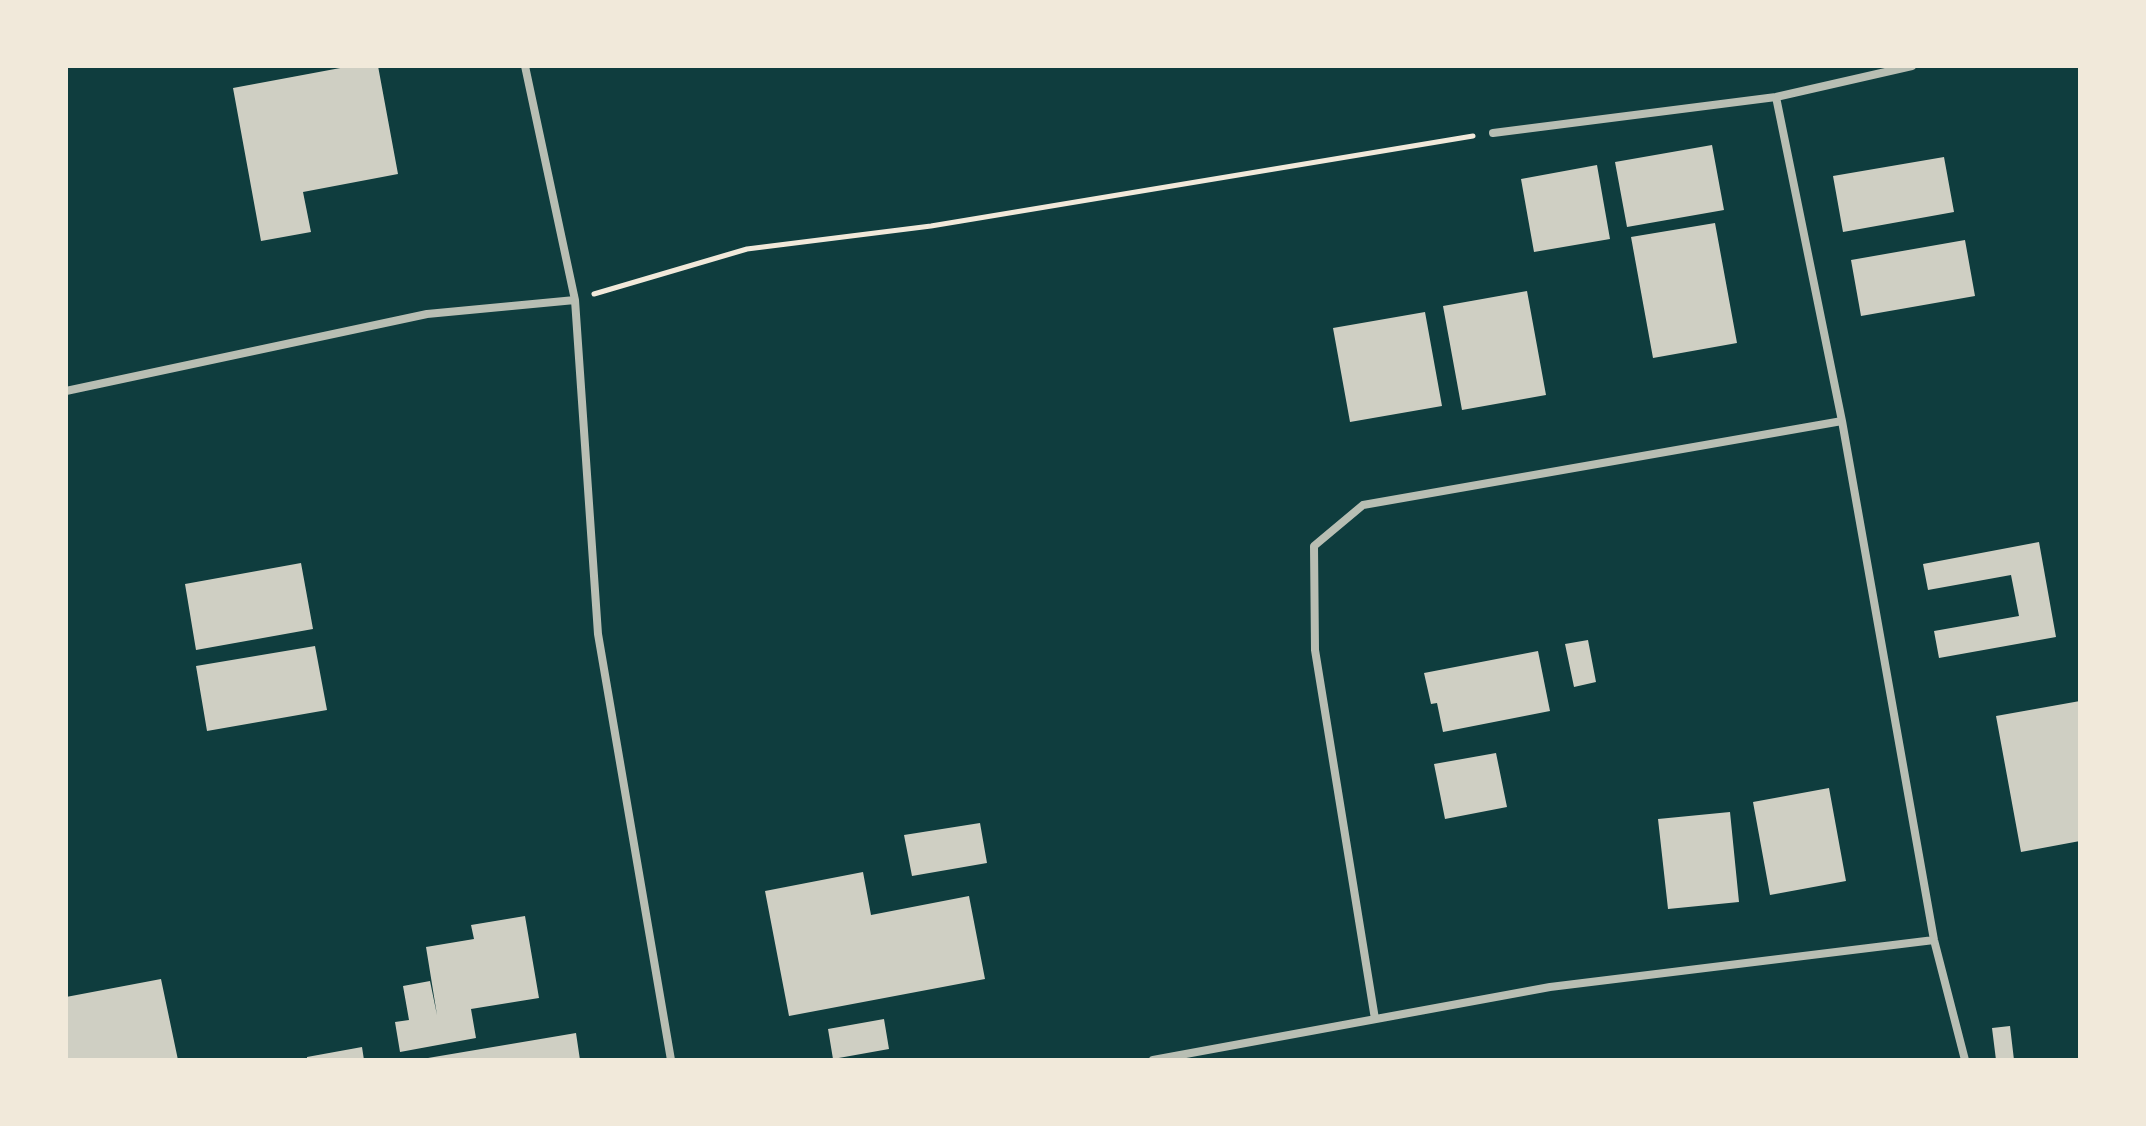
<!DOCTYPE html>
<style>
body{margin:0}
#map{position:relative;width:2146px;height:1126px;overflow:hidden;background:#0f3d3e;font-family:"Fira Sans Condensed",sans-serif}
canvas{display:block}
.frame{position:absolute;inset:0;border:68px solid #f1e9da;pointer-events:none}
</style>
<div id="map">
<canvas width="2146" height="1126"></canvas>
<div class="frame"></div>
</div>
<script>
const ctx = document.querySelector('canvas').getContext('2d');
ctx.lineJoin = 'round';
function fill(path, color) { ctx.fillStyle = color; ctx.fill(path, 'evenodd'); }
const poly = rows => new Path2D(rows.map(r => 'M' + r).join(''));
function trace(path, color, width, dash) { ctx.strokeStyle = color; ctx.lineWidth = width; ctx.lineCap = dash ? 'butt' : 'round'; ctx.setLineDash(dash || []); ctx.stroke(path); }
fill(poly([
 [351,66,378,66,398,174,303,192,311,232,261,241,233,88],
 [1712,145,1724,210,1627,227,1615,162],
 [1944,157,1954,212,1843,232,1833,176],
 [1597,165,1610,239,1534,252,1521,179],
 [1715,223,1737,343,1653,358,1631,237],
 [1965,240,1975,296,1861,316,1851,260],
 [1527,291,1546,395,1462,410,1443,306],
 [1425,312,1442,406,1350,422,1333,328],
 [2039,542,2056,637,1939,658,1934,631,2019,616,2011,575,1928,590,1923,564],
 [301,563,313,629,196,650,185,584],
 [1588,640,1596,682,1574,687,1565,644],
 [315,646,327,710,207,731,196,666],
 [1538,651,1550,711,1443,732,1437,703,1431,704,1424,673],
 [2080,701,2080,841,2021,852,1996,716],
 [1496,753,1507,807,1445,819,1434,764],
 [1829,788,1846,881,1770,895,1753,802],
 [1730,812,1739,902,1668,909,1658,819],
 [980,823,987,863,912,876,904,835],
 [863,872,871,915,969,896,985,979,789,1016,765,891],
 [525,916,539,998,471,1009,476,1038,400,1052,395,1022,409,1020,403,986,430,981,437,1015,426,947,474,939,471,925],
 [161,979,178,1060,66,1060,66,997],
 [884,1019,889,1049,833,1059,828,1029],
 [2010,1026,2014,1060,1996,1060,1992,1028],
 [576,1033,580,1060,429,1060,428,1058],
 [362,1047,364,1060,307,1060,307,1057]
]), '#cfcfc3');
trace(poly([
 [594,294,747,249,931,226,1473,136]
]), '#f1e9da', 5);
trace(poly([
 [525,66,575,300,598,634,671,1060],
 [1776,97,1842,421,1934,940,1965,1060],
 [1493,133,1776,97,1912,66],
 [66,391,427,314,575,300],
 [1375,1019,1315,650,1314,546,1363,505,1842,421],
 [1153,1060,1550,987,1934,940]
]), '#b8beb3', 8);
</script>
